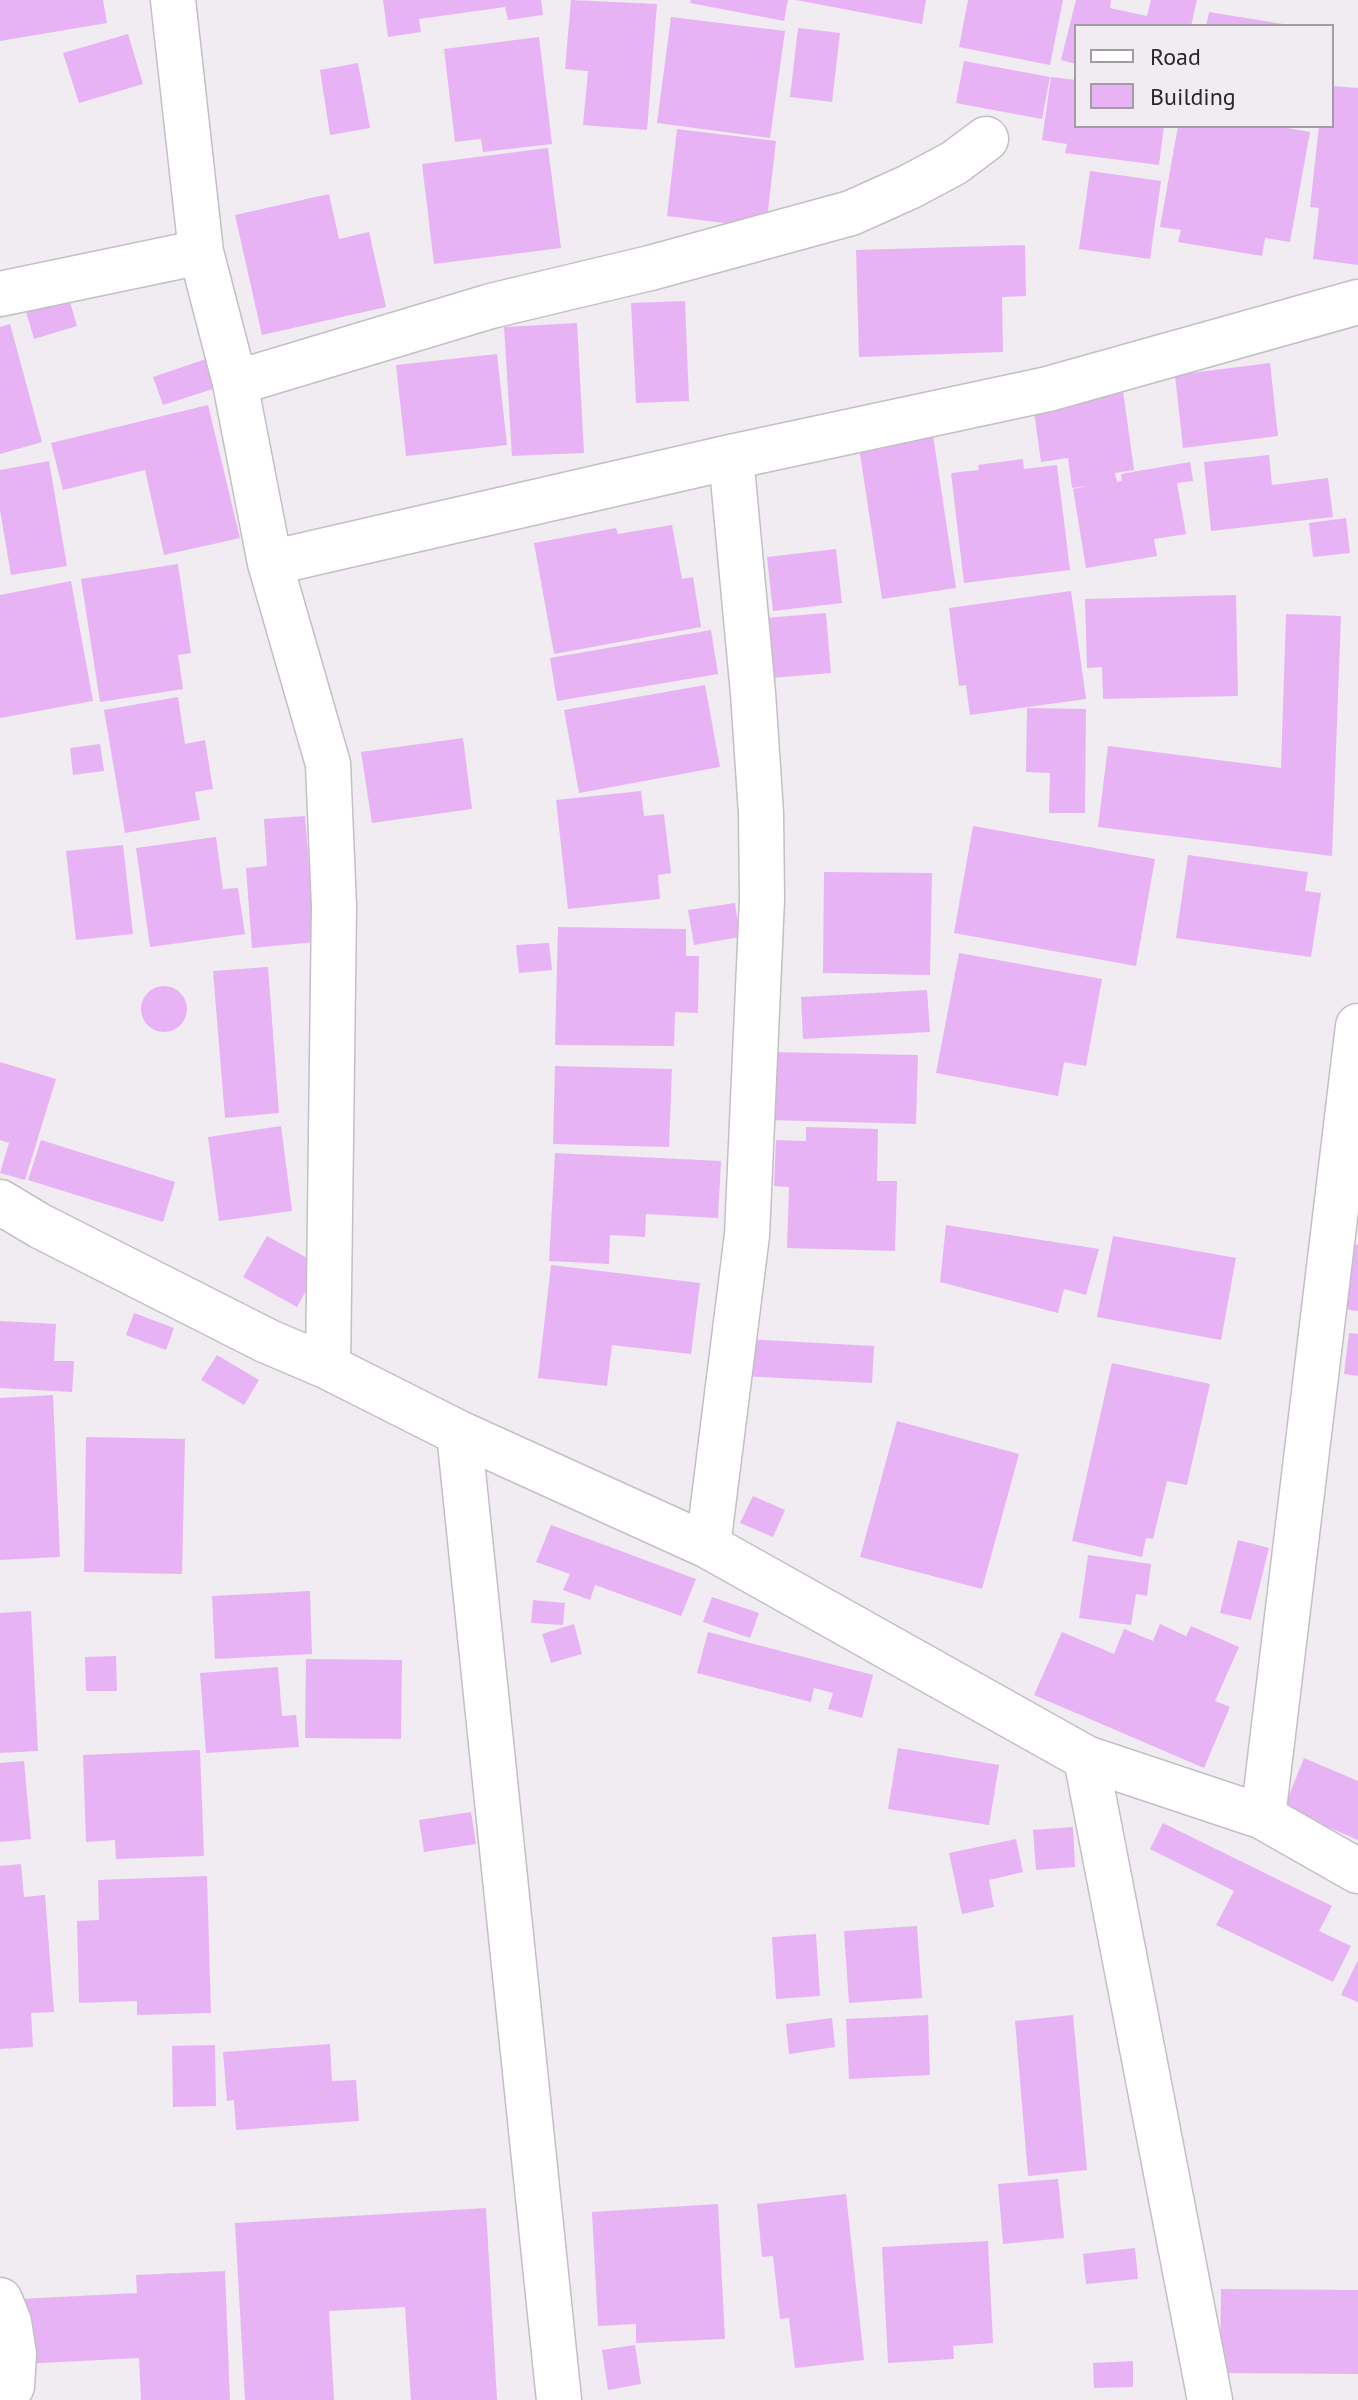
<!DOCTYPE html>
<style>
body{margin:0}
#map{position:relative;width:1358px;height:2400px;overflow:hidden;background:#f1ebf2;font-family:"PT Sans",sans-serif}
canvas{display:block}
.legend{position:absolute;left:1074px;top:24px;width:260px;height:104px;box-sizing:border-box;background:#f1ebf2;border:2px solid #a19da2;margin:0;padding:10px 14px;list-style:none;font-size:24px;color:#29272a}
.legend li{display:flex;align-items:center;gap:16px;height:40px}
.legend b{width:40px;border:2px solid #a19da2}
</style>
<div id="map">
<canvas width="1358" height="2400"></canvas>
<ul class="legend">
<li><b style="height:10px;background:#fff"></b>Road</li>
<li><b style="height:22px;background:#e8b3f5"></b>Building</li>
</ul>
</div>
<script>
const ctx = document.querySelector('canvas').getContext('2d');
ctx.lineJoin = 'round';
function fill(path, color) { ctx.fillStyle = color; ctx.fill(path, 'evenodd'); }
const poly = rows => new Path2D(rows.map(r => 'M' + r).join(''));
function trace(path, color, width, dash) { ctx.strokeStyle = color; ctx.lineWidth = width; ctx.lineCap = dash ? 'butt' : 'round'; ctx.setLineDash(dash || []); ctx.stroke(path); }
fill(poly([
 [0,0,103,0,107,23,0,41],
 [383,0,541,0,543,15,508,20,505,7,419,19,421,32,388,37],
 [571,0,657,4,647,130,583,125,588,71,565,69],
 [691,0,788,0,784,21,690,3],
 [796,0,926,0,922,24],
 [968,0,1063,0,1050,65,959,47],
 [1076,0,1111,0,1110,8,1147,16,1151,0,1197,0,1191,26,1076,26,1076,64,1061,60],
 [1209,12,1283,24,1283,26,1206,26],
 [671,17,785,31,770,138,657,123],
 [798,28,840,33,832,102,790,97],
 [128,34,143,84,79,103,63,53],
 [539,37,552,144,483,152,481,139,455,142,444,49],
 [964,61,1050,77,1042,119,956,103],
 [358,63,370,128,330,135,320,70],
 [1051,77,1076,80,1076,126,1164,126,1159,165,1065,153,1067,144,1042,140],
 [1332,86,1358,88,1358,265,1313,259,1319,208,1310,207,1319,126,1332,126],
 [1178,126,1276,126,1310,132,1290,242,1265,238,1262,256,1178,242,1181,230,1160,227],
 [677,129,776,141,766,228,667,216],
 [548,148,561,248,434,264,422,164],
 [1090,171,1161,181,1150,259,1079,249],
 [329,194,339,239,369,232,386,307,262,335,235,215],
 [1025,245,1026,296,1002,297,1003,352,859,357,856,250],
 [68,295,77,326,34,339,25,308],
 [685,301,689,401,636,403,631,303],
 [577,323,584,453,512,456,504,327],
 [10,324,42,442,0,454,0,327],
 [497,354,507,445,406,456,396,365],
 [206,359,216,388,163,405,153,377],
 [1270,363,1278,436,1183,448,1175,375],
 [1123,391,1134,470,1115,473,1117,482,1122,481,1121,474,1190,462,1193,481,1177,483,1186,534,1154,539,1157,556,1086,568,1073,489,1087,486,1072,488,1068,458,1041,462,1033,404],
 [208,405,240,538,164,555,145,470,63,490,51,443],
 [933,435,956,588,882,599,859,447],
 [1269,455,1272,485,1328,478,1333,517,1211,531,1204,462],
 [1023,459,1024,469,1057,465,1070,570,964,583,951,473,979,470,978,465],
 [49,461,67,566,11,575,0,510,0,470],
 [1346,518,1350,553,1313,557,1309,523],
 [672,525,682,579,693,577,701,627,554,654,534,543,616,528,618,534],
 [836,549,842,603,773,611,767,557],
 [178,564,191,653,178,655,183,689,100,702,81,579],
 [71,581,93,701,0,718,0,595],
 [1071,591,1086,699,970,715,966,685,959,686,949,608],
 [1236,595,1238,696,1103,699,1102,667,1087,668,1085,599],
 [826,613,831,673,771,678,765,618],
 [1286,614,1341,616,1332,856,1098,827,1108,746,1281,768],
 [711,630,718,674,557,701,550,658],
 [705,685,720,767,579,793,564,710],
 [178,697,185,744,205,740,213,789,195,792,200,820,125,833,104,710],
 [1027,708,1086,709,1085,813,1049,813,1050,773,1026,772],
 [463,738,472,809,372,823,361,752],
 [100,744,104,771,73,775,70,748],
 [641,791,644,816,664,814,671,873,658,875,660,899,568,909,556,800],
 [305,816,315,942,252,948,246,868,267,866,264,819],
 [973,826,1155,859,1136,966,954,933],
 [216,837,223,889,238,888,245,934,150,947,136,848],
 [123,845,133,934,76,940,66,851],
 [1188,855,1308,872,1305,891,1321,893,1311,957,1176,938],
 [824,872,932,873,930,975,823,973],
 [735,903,740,937,694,945,688,910],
 [558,927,686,929,686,956,699,956,698,1013,675,1012,674,1046,555,1045],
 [549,943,552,970,519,973,516,945],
 [959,953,1102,979,1086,1066,1064,1062,1058,1096,936,1073],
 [268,967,279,1113,225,1118,213,971],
 '141 1009a23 23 0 1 1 46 0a23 23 0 1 1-46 0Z',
 [927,990,930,1032,803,1039,801,997],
 [771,1052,918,1055,916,1124,769,1120],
 [0,1062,56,1079,25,1180,0,1173,9,1143,0,1140],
 [555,1066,672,1069,669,1147,553,1144],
 [281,1126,292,1211,219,1221,208,1137],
 [806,1127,878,1129,877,1181,897,1181,895,1251,787,1248,789,1187,774,1186,776,1140,806,1141],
 [41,1140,175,1182,163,1222,28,1180],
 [555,1153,721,1161,718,1218,646,1214,645,1237,610,1235,609,1264,549,1261],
 [946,1225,1099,1249,1086,1295,1064,1289,1058,1313,940,1282],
 [267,1236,320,1265,297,1307,243,1277],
 [1113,1236,1236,1258,1221,1340,1097,1317],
 [1348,1243,1358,1245,1358,1311,1338,1308],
 [551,1265,700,1283,691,1354,612,1345,607,1386,538,1378],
 [134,1313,174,1328,166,1350,126,1335],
 [0,1321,56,1324,54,1361,74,1361,72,1392,0,1388],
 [1349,1333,1358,1334,1358,1376,1344,1374],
 [745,1339,874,1346,872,1383,743,1376],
 [217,1355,259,1380,244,1405,201,1380],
 [1112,1363,1210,1384,1187,1485,1167,1481,1153,1539,1146,1538,1142,1557,1072,1541],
 [53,1395,60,1557,0,1560,0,1398],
 [897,1421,1019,1454,982,1589,860,1557],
 [86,1437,185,1439,182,1574,84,1572],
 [753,1496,785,1510,773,1537,740,1523],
 [551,1525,696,1579,681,1616,595,1585,590,1600,563,1590,570,1574,536,1562],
 [1238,1540,1269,1548,1251,1620,1220,1613],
 [1088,1555,1151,1564,1147,1596,1136,1594,1131,1625,1079,1618],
 [310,1591,312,1654,215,1659,212,1596],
 [712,1597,759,1613,750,1638,703,1622],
 [533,1600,565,1603,563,1625,531,1623],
 [31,1611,38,1751,0,1753,0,1613],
 [574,1624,582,1654,551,1663,542,1634],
 [1160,1624,1186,1636,1191,1626,1239,1647,1215,1701,1230,1707,1204,1768,1034,1695,1062,1632,1114,1654,1124,1629,1153,1641],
 [708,1632,873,1675,862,1718,828,1709,833,1693,814,1688,811,1702,697,1673],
 [116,1656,117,1691,86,1691,85,1657],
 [306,1659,402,1660,401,1739,305,1738],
 [278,1667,282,1716,296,1715,299,1747,206,1753,200,1673],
 [898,1748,999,1765,989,1825,888,1809],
 [200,1750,204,1856,116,1859,115,1840,86,1842,83,1755],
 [1304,1758,1358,1781,1358,1840,1284,1808],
 [24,1761,31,1839,0,1842,0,1763],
 [471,1812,476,1844,424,1852,419,1820],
 [1163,1823,1332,1906,1319,1931,1351,1946,1333,1982,1216,1925,1234,1891,1150,1849],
 [1073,1827,1075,1867,1036,1870,1033,1830],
 [1016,1839,1023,1872,989,1880,994,1907,962,1914,949,1853],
 [21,1864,24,1897,45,1895,54,2012,31,2013,33,2047,0,2049,0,1866],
 [207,1876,211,2013,137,2015,137,2001,79,2003,77,1921,99,1920,98,1880],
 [917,1926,922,1998,849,2003,844,1931],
 [816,1934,820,1996,776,1999,772,1937],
 [1358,1960,1358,2002,1341,1995],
 [928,2015,930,2075,849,2079,846,2019],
 [1073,2015,1087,2170,1028,2176,1015,2021],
 [832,2018,835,2047,789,2054,786,2024],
 [330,2044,332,2081,356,2080,359,2121,236,2130,234,2100,227,2101,223,2052],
 [215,2045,216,2106,173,2107,172,2046],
 [1058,2179,1064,2238,1003,2244,998,2184],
 [846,2194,864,2360,795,2368,789,2318,780,2319,773,2256,762,2257,757,2204],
 [718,2204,725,2339,636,2343,636,2324,598,2326,592,2212],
 [486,2208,497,2400,411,2400,405,2307,329,2311,334,2400,245,2400,235,2223],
 [988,2241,993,2343,953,2346,954,2359,888,2363,882,2247],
 [1135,2248,1138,2279,1086,2284,1083,2254],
 [225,2271,230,2400,141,2400,139,2358,22,2364,20,2299,137,2293,136,2275],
 [1221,2289,1358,2290,1358,2374,1220,2373],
 [635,2345,641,2384,608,2390,602,2350],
 [1133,2361,1133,2387,1094,2388,1093,2363]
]), '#e8b3f5');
const minor = poly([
 [173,0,201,252,235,383,270,563,328,764,334,906,328,1367],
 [0,294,201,252],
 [235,383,491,306,650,268,851,213,909,187,954,163,986,139],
 [270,563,731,457,1048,389,1358,302],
 [0,1202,40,1226,267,1341,328,1367,459,1433,708,1546,1086,1758,1263,1817,1358,1871],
 [459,1433,559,2400],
 [708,1546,747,1235,762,899,761,813,753,693,731,457],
 [1086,1758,1210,2400],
 [1263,1817,1358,1026],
 [0,2300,9,2322,14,2354,12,2386,4,2400]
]);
trace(minor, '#c4bfc6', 47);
trace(minor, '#fff', 44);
</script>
